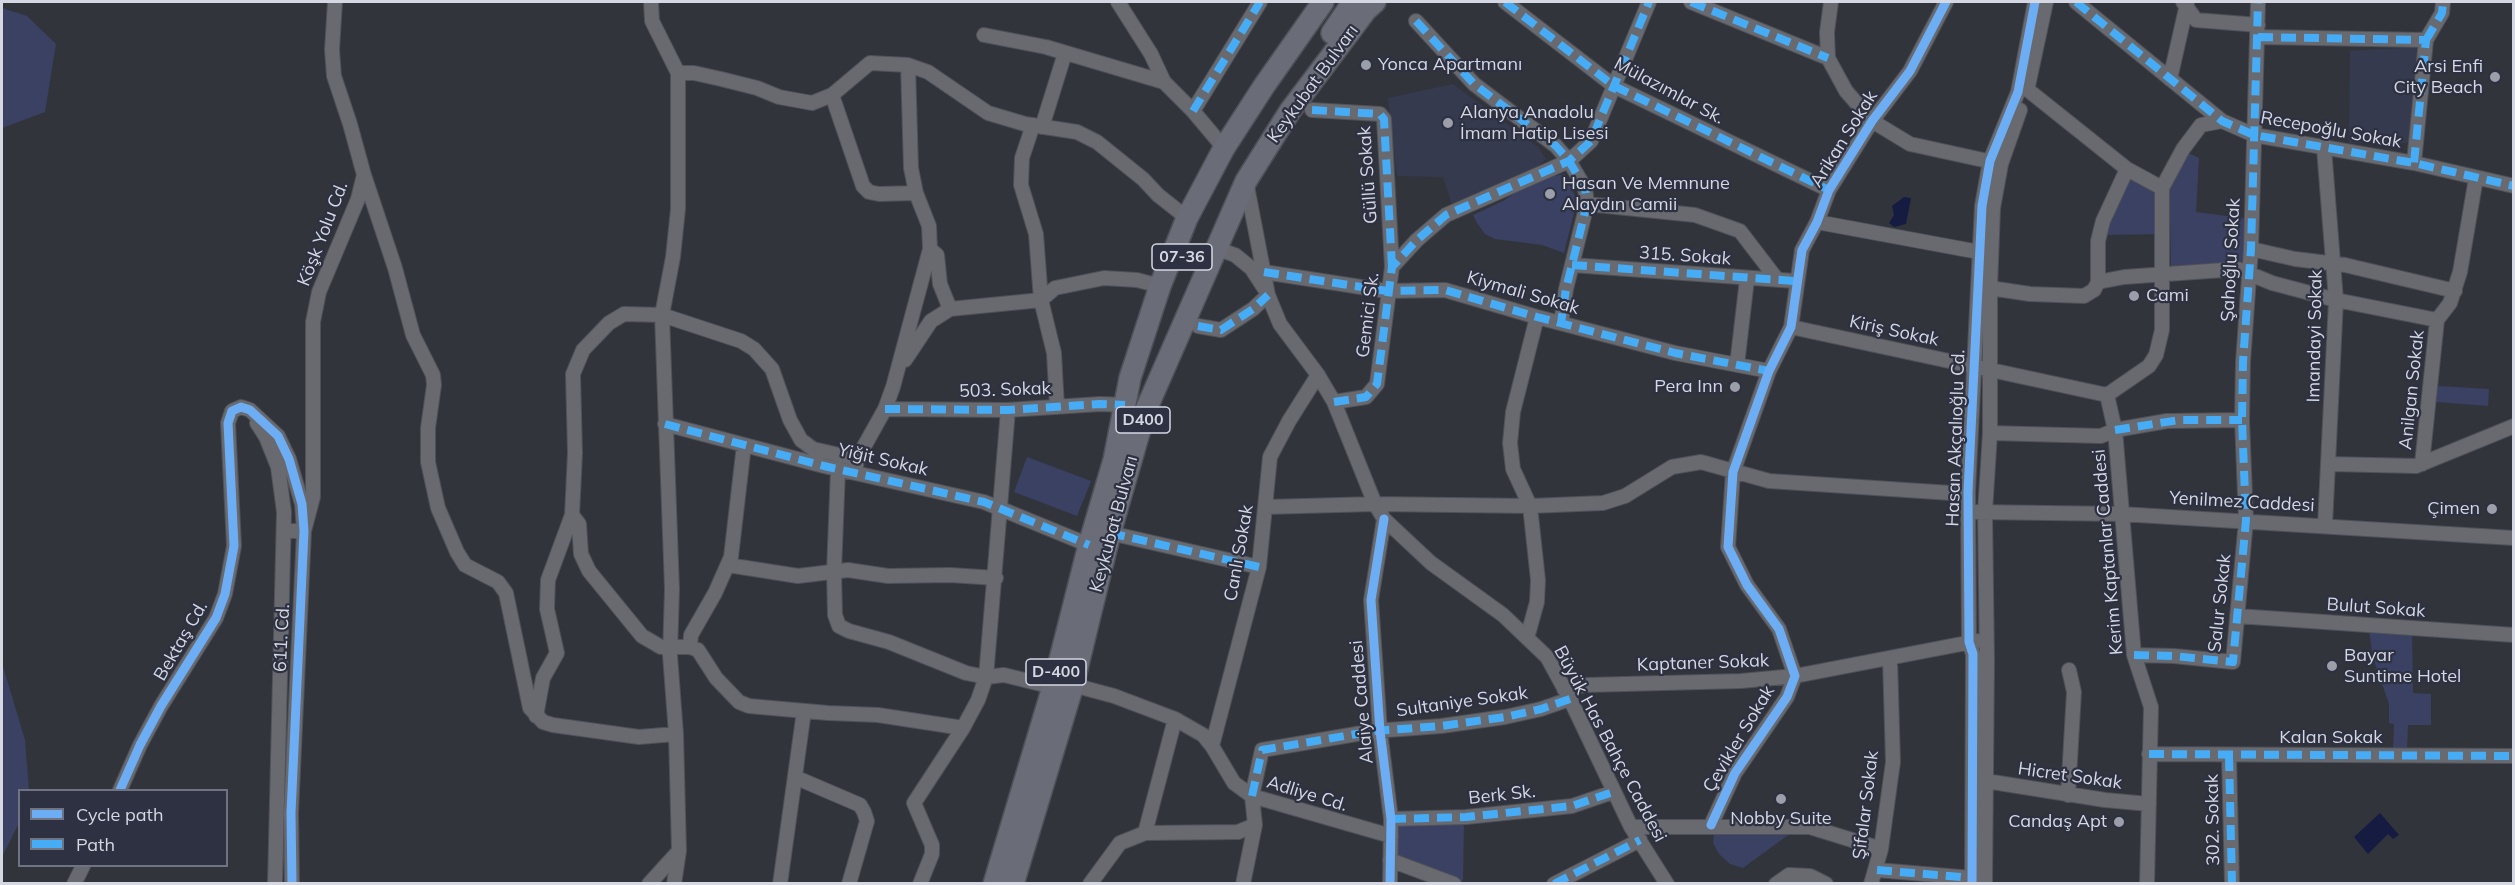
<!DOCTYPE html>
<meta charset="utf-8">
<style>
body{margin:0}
#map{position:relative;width:2515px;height:885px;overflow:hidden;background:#32343c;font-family:Mulish,sans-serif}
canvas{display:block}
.frame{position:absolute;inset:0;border:3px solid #d5d8e3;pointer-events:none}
.legend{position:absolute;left:18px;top:789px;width:210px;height:78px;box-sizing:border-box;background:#2d3141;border:2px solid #707482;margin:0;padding:8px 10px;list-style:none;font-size:18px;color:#d5d8e3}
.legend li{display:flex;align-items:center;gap:12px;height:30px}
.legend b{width:30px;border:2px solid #707482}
</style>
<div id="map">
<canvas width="2515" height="885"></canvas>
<div class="frame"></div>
<ul class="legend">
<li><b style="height:8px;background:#6dadf4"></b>Cycle path</li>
<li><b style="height:8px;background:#46acf6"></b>Path</li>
</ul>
</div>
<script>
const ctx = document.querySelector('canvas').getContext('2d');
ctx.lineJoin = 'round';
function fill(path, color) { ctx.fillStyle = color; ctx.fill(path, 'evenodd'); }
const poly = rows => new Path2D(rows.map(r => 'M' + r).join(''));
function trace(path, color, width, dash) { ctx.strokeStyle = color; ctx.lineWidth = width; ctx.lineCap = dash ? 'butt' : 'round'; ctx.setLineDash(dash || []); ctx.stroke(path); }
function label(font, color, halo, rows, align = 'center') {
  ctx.font = font + ' Mulish,sans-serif'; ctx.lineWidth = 4.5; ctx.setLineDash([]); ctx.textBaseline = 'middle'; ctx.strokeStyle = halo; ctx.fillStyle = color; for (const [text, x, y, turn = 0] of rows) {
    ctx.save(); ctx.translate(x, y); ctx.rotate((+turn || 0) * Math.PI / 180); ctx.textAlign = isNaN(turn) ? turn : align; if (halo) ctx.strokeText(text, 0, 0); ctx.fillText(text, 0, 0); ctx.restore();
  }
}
fill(poly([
 [2420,47,2412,143,2349,143,2350,51],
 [1453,84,1539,148,1546,159,1532,171,1452,205,1443,177,1397,176,1388,98]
]), '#353a4e');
fill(poly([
 [2,8,27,16,56,44,45,112,2,128],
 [2184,151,2199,158,2196,212,2249,219,2247,261,2171,266,2169,183],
 [2132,164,2165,184,2166,234,2102,235,2113,202],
 [1565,174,1577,201,1564,253,1542,245,1495,239,1485,234,1477,223,1473,215,1503,201,1536,179],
 [2437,386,2489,389,2488,406,2436,402],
 [1027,457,1091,481,1077,516,1014,492],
 [2369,630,2412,631,2413,693,2431,694,2431,725,2408,725,2407,751,2393,751,2394,724,2389,723,2389,704,2373,658],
 [2,663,25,740,29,790,20,790,19,823,2,857],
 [1464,821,1463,881,1394,857,1395,822],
 [1714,829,1795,830,1743,868,1730,864,1719,854,1713,843]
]), '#3a4162');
fill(poly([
 [1904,197,1911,198,1906,224,1894,227,1889,223,1894,215,1892,206],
 [2380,813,2399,835,2393,839,2388,834,2368,854,2354,837]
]), '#151b41');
const minor = poly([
 [651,2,652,21,678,73,678,209,673,257,662,315,672,589,670,655,676,734,679,851,674,884],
 [1118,2,1151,54,1164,82,1193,111,1224,148],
 [1505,2,1614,86,1829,190],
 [1691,2,1828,58],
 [1831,2,1827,32,1828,58,1846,91,1872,121,1910,144,1997,163],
 [2076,2,2222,121,2254,135,2414,163,2514,186],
 [2183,2,2196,20,2258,25],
 [1416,21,1474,84,1556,146,1569,161,1585,188,1587,204,1566,289,1561,323],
 [984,35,1046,47,1164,82],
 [2258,37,2426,40,2414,163],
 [2426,40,2442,13,2443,2],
 [678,73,694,73,721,79,757,88,779,97,812,103,832,95,870,63,908,65,928,72,988,113,1025,124,1077,132,1097,142,1143,179,1158,195,1187,218],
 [2170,79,2187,4],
 [2028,86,2046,2],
 [2028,90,2127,169,2162,188],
 [832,95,863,186,869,192,879,194,916,193],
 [1312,110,1380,114,1384,119,1392,267],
 [1193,111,1260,2],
 [1033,125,1022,158,1021,185,1036,234,1041,300,1054,353,1057,407],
 [1042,127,1065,53],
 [2324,148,2336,300,2325,525],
 [364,175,395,268,413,335,433,375,434,385,428,428,428,462,438,508,457,552,465,565,498,582,506,593,530,708,543,722,553,725,639,737,676,734],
 [1246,181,1268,295,1280,324,1318,375,1334,402,1375,504,1384,519,1431,563,1503,615,1547,657,1570,699,1631,827,1667,884],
 [1587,204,1695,215,1740,231,1776,278],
 [1817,222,1979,252],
 [1215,248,1235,255,1251,268,1264,288],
 [930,249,937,255,940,284,950,309],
 [2251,249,2295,259,2345,265,2455,291],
 [1572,265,1795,281],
 [1264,272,1387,291,1445,290,1537,317,1675,353,1769,371],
 [2098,282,2098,241,2103,221,2127,169],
 [1990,288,2030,294,2084,296,2094,290,2098,282,2124,277,2238,269,2272,283,2336,300,2437,320],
 [1198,326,1221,330,1253,309,1268,295],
 [1791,327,2107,395,2149,366,2156,355,2162,330,2162,188,2183,149,2201,125,2222,121],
 [905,360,931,321,950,309,1041,300,1055,288,1104,278,1137,280,1160,286],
 [1737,365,1747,279],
 [2107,395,2115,430,2134,655,2151,707,2147,884],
 [1334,402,1366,397,1377,384,1392,267,1417,240,1446,215,1569,161,1591,141,1649,2],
 [885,409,1008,410,1100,404,1125,405],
 [257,423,266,437,278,467,284,512,275,884],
 [665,424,824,466,984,502,1089,545],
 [1990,433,2101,436,2115,430,2167,421,2242,420],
 [2329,464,2416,466,2514,426],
 [2422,464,2437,320,2450,303,2460,272,2476,178],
 [856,467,857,459,885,409,893,387,930,249,929,226,916,193,911,168,908,65],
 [838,469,834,572,835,615,839,626,849,631,889,642,966,673,986,677,1008,410],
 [1266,507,1375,504,1530,506,1603,503,1625,496,1672,467,1701,462,1769,481,1951,493,1968,492],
 [1976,512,2121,514,2514,538],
 [572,515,579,524,581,554,589,571,642,636,661,647,690,647,698,650,716,678,739,702,749,706,828,713,878,715,963,728],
 [1384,519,1371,600,1380,731,1391,819,1390,884],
 [284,531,304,531,313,497,313,322,319,292,358,199,364,175,350,124,334,76,332,50,335,2],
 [1110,533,1259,567],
 [728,565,798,576,848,570,888,576,950,575,996,578],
 [2237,616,2514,635],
 [1527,638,1537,602,1538,580,1530,506,1513,469,1510,443,1513,412,1537,317],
 [690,647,691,635,715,593,731,557,744,445],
 [2134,655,2174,656,2233,662,2246,520,2242,420,2243,362,2251,249,2258,2],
 [1073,685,1114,696,1175,719,1203,735,1212,746,1234,783,1252,796,1391,836],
 [1564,689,1586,685,1741,681,1795,676,1977,641],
 [536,716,543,678,557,653,547,609,548,580,572,515,575,453,573,374,583,350,609,323,624,314,662,315,741,341,754,349,772,369,790,420,801,440,813,449,857,459],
 [1212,746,1259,567,1270,457,1289,421,1318,375],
 [2149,754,2514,756],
 [2229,756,2232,884],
 [797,778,860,805,864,812,867,821,849,884],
 [1986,781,2105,800,2149,804],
 [120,790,140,745,161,706,216,618,225,594,234,546,228,423,232,411,241,407,250,410,278,436,289,459,302,504,304,531,291,813,292,884],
 [2068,795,2074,692,2069,670],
 [1391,819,1466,817,1572,806,1613,792],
 [1711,825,1735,773,1787,697,1795,676,1779,629,1747,585,1728,547,1733,472,1769,371,1791,327,1802,250,1817,222,1829,190,1872,121,1910,71,1946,2],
 [1631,827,1810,827,1881,849],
 [1145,833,1175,719],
 [1390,860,1454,884],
 [1877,870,1972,878],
 [74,884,83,866],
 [649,884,679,851],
 [780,884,804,711],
 [920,884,932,854,932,845,914,803,963,728,978,700,986,677,1004,675,1053,687],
 [1090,884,1120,843,1145,833,1238,832,1255,825],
 [1243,884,1255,825,1252,796,1262,750,1374,731,1441,726,1505,717,1541,709,1570,699],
 [1554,884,1640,840],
 [1776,884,1789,875,1810,876,1826,884],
 [1871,884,1881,849,1893,762,1890,659],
 [1972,884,1973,654,1969,642,1968,492,1982,206,1990,161,2018,92,2035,2],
 [1985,884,1987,661,1985,512,1990,433,1990,288,1993,208,2001,164,2020,110]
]);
const highway = poly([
 [1332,33,1353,2],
 [994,884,1053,687,1089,545,1114,460,1130,378,1160,286,1187,218,1224,148,1264,86,1323,2],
 [1013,884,1073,685,1110,533,1145,412,1246,181,1290,111,1366,10,1375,2]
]);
trace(minor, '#4f5159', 16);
trace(highway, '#4f5159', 24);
trace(minor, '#686a70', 14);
trace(highway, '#6a6d78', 21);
trace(poly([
 [1505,2,1614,86,1829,190],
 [1691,2,1828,58],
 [2076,2,2222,121,2254,135,2414,163,2514,186],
 [1416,21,1474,84,1556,146,1569,161,1585,188,1587,204,1566,289,1561,323],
 [2258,37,2426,40,2414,163],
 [2426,40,2442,13,2443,2],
 [1312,110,1380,114,1384,119,1392,267],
 [1193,111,1260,2],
 [1572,265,1795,281],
 [1264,272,1387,291,1445,290,1537,317,1675,353,1769,371],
 [1198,326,1221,330,1253,309,1268,295],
 [1334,402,1366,397,1377,384,1392,267,1417,240,1446,215,1569,161,1591,141,1649,2],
 [885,409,1008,410,1100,404,1125,405],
 [665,424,824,466,984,502,1089,545],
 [2115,430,2179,420,2242,420],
 [1110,533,1259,567],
 [2134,655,2174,656,2233,662,2246,520,2242,420,2243,362,2251,249,2258,2],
 [2149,754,2514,756],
 [2229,756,2232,884],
 [1252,796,1262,750,1374,731,1441,726,1505,717,1541,709,1570,699],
 [1391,819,1466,817,1572,806,1613,792],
 [1877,870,1972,878],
 [1554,884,1640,840]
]), '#46acf6', 8, [15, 8]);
trace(poly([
 [1384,519,1371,600,1380,731,1391,819,1390,884],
 [120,790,140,745,161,706,216,618,225,594,234,546,228,423,232,411,241,407,250,410,278,436,289,459,302,504,304,531,291,813,292,884],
 [1711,825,1735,773,1787,697,1795,676,1779,629,1747,585,1728,547,1733,472,1769,371,1791,327,1802,250,1817,222,1829,190,1872,121,1910,71,1946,2],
 [1972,884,1973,654,1969,642,1968,492,1982,206,1990,161,2018,92,2035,2]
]), '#6dadf4', 9);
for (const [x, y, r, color] of [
 [1366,65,6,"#9c9fa9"],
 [2495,77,6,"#9c9fa9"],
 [1448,123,6,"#9c9fa9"],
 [1550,194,6,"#9c9fa9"],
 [2134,296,6,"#9c9fa9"],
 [1735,387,6,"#9c9fa9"],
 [2492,509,6,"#9c9fa9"],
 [2332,666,6,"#9c9fa9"],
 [1781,799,6,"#9c9fa9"],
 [2119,822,6,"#9c9fa9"]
]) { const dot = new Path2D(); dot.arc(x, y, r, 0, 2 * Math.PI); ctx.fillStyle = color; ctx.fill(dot); trace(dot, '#2d3141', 2); }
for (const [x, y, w] of [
 [1182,257,60],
 [1143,420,54],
 [1056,672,60]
]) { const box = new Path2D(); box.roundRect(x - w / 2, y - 13, w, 26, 4.5); ctx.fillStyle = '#2d3141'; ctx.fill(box); trace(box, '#d5d8e3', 1.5); }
label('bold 16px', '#d5d8e3', null, [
 ["07-36",1182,257],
 ["D400",1143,420],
 ["D-400",1056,672]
]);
label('18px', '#d5d8e3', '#2d3141', [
 ["Yonca Apartmanı",1378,65],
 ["Arsi Enfi",2483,67,"right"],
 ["City Beach",2483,88,"right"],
 ["Alanya Anadolu",1460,113],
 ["İmam Hatip Lisesi",1460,134],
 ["Hasan Ve Memnune",1562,184],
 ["Alaydın Camii",1562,205],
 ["Cami",2146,296],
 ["Pera Inn",1723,387,"right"],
 ["Çimen",2480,509,"right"],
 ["Bayar",2344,656],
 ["Suntime Hotel",2344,677],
 ["Nobby Suite",1781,819,"center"],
 ["Candaş Apt",2107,822,"right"]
], 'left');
label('18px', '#d5d8e3', '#2d3141', [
 ["Keykubat Bulvarı",1313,84,-54],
 ["Mülazımlar Sk.",1669,91,28],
 ["Recepoğlu Sokak",2331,130,10],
 ["Arikan Sokak",1844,139,-58],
 ["Güllü Sokak",1368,175,-94],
 ["Köşk Yolu Cd.",323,234,-69],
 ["315. Sokak",1685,256,4],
 ["Şahoğlu Sokak",2231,260,-87],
 ["Kiymali Sokak",1523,293,16],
 ["Gemici Sk.",1368,315,-83],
 ["Kiriş Sokak",1894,331,12],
 ["Imandayi Sokak",2315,336,-89],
 ["503. Sokak",1005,390,-2],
 ["Anilgan Sokak",2412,390,-84],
 ["Hasan Akçalıoğlu Cd.",1956,438,-88],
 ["Yiğit Sokak",883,460,13],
 ["Yenilmez Caddesi",2242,502,3],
 ["Keykubat Bulvarı",1114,524,-75],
 ["Kerim Kaptanlar Caddesi",2108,552,-95],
 ["Canlı Sokak",1239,553,-80],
 ["Salur Sokak",2220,603,-84],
 ["Bulut Sokak",2376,608,4],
 ["611. Cd.",282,638,-87],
 ["Bektaş Cd.",181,641,-60],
 ["Kaptaner Sokak",1703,663,-2],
 ["Alaiye Caddesi",1362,702,-95],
 ["Sultaniye Sokak",1462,702,-8],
 ["Kalan Sokak",2331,738],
 ["Çevikler Sokak",1739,739,-59],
 ["Büyük Has Bahçe Caddesi",1610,744,62],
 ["Hicret Sokak",2070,776,8],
 ["Adliye Cd.",1307,794,17],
 ["Berk Sk.",1502,795,-6],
 ["Şifalar Sokak",1866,805,-83],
 ["302. Sokak",2213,820,-91]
]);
</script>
